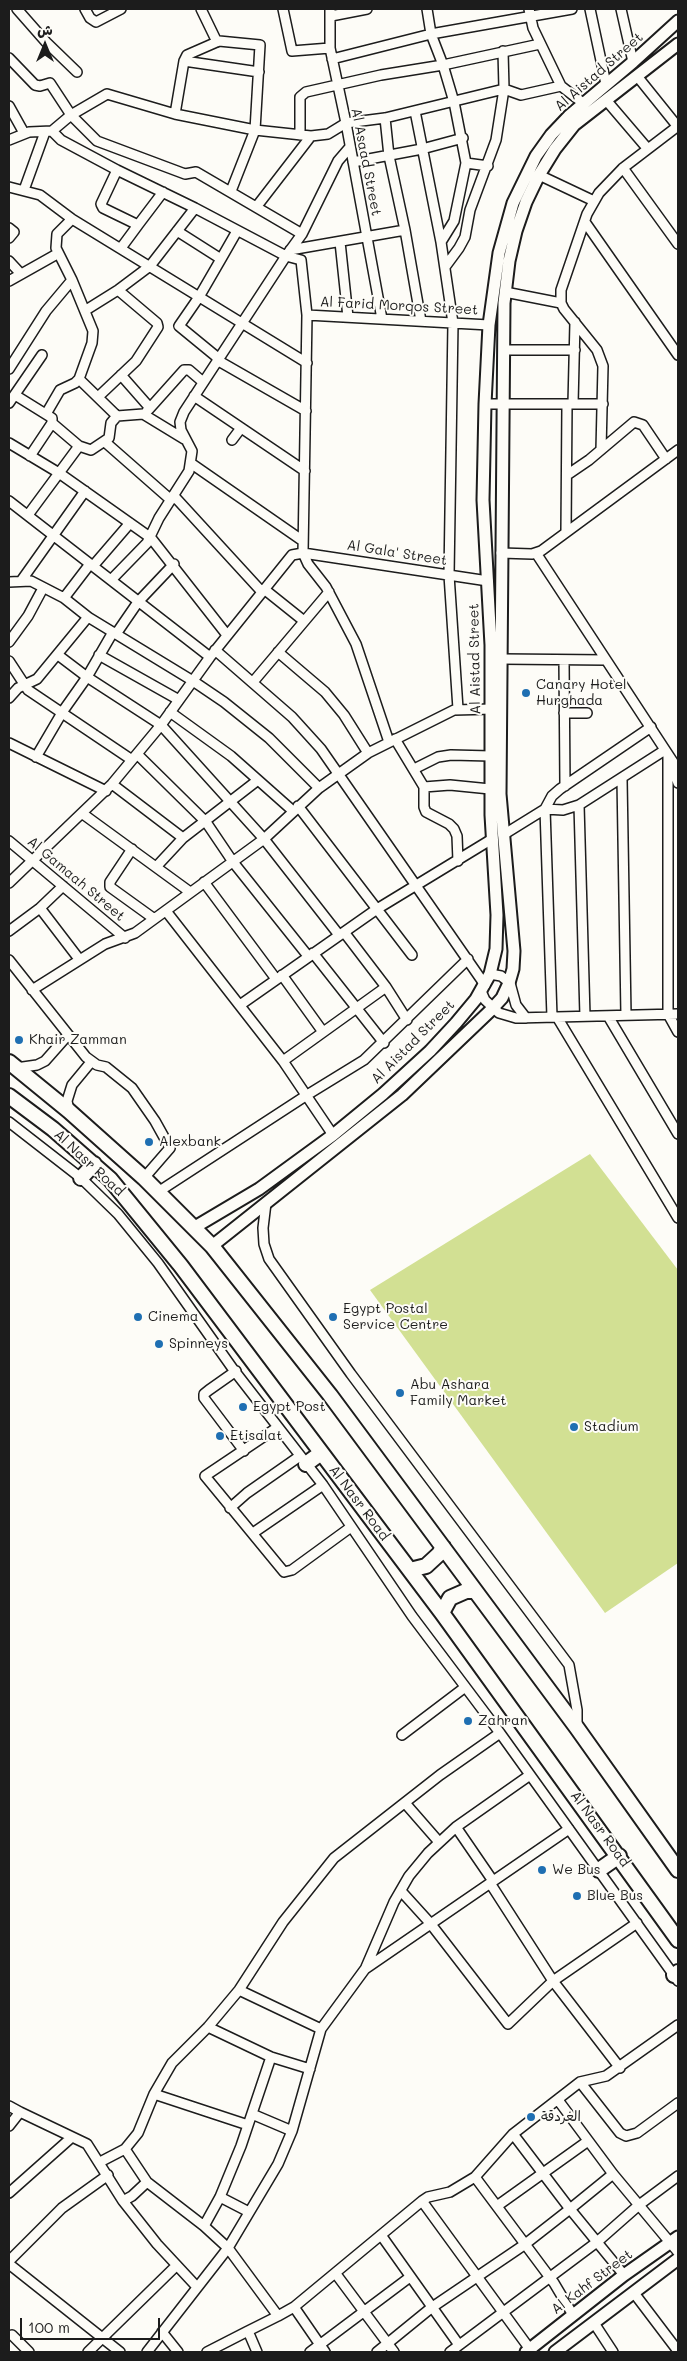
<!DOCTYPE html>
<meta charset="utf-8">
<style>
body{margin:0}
#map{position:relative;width:687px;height:2361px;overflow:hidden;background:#fdfcf7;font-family:Mali,"Playpen Sans Arabic",sans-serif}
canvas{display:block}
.frame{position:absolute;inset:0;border:10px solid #1c1c1c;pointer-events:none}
.north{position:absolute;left:20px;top:20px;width:50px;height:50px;-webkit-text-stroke:4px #fdfcf7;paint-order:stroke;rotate:0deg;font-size:14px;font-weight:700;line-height:20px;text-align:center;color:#1c1c1c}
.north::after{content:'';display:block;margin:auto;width:18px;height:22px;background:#1c1c1c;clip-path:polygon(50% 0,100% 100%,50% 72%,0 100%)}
.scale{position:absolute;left:20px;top:2318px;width:140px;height:22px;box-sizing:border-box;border:2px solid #1c1c1c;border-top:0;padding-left:6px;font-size:15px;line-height:18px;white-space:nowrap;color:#1c1c1c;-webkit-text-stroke:4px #fdfcf7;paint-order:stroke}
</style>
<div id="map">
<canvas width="687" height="2361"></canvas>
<div class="frame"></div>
<div class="north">ش</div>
<div class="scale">100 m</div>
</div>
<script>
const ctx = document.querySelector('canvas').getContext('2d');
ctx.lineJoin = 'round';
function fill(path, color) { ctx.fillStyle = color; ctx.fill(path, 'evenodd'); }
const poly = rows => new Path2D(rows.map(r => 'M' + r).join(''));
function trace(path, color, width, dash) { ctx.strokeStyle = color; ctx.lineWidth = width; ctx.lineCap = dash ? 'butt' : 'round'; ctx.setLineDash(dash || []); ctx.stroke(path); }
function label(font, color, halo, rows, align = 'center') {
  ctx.font = font + ' Mali,"Playpen Sans Arabic",sans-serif'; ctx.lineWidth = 4; ctx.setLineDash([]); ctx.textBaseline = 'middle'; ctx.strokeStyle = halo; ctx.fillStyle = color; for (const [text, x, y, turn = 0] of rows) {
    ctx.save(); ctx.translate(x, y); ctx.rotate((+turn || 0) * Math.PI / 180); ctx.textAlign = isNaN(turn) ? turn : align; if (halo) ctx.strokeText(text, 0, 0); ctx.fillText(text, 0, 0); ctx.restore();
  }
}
fill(poly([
 [590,1154,678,1270,678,1563,605,1613,370,1290]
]), '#d2e093');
const minor = poly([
 [17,9,46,42,77,72],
 [85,9,90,18,96,22,121,9],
 [201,9,217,42],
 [283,9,292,51,330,48],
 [330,9,330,48,346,123,382,319],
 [427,9,431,34,443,65,454,102,466,163,454,221,441,242,453,323,449,575,458,709],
 [529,9,533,28,561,86,583,103],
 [590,9,606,84],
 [621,9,633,62],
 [331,16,367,9],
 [9,58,35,85,40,86,50,83,71,115,97,141,185,174,196,172,302,234],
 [332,59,431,34,572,9],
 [184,61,259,72],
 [637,76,678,127],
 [606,100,647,148],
 [9,106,24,133],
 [415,111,441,242],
 [175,114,184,61,187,55,219,41,260,45,255,130,231,191],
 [385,118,389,156,405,230,421,321],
 [52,131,61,140,117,170,195,208,286,256,302,234,338,161,350,147],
 [300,135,300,97,306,92,381,75,443,65,540,44],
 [9,140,29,132,52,131,71,115,107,94,175,114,255,130,311,136,328,134,346,123,385,118,504,89,521,95,561,86],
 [353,162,422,149,463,138],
 [466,163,488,166],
 [623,168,678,244],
 [117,170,101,204,103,208,138,225,163,192],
 [539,175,594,201],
 [9,187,40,195,72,219,307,363],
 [24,190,45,132],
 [257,206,311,136],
 [72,219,57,234,56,248,72,280,93,331,92,343,79,379,117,416],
 [585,222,678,355],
 [9,228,14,232,9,238],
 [177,231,221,259,199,297,179,326,218,358],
 [340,242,348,317],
 [121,248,138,225],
 [290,250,405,230],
 [221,259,237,231],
 [9,261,21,274],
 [445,267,459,248,465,237,470,210,496,140,504,89,503,51],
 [9,281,57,254],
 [505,292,561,303],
 [86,310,118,290,150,266,195,208],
 [307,315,489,325],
 [505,350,575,350],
 [217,360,306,411],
 [9,369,46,311,72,280],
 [121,375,150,408,147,411],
 [15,395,52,418,52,423,30,456],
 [194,396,305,471],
 [98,397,136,361,158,327,157,323,118,290],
 [9,403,42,355],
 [485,404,603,404],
 [573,404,575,322],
 [150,408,184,370,189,370,203,382],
 [46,414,60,390,75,383,79,379],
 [52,423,79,446],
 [232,440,241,428],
 [105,442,171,500],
 [9,443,59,473,151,538,227,635],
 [601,450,603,366,597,350,564,309,561,303,561,290,587,214,599,193,623,168,678,126],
 [192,464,303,541],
 [567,475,589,460,634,422,643,425,666,459],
 [174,496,262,592],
 [9,501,210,657],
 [28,515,79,446,91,450,109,438,111,423,117,416,143,414,184,439],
 [566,532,567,404],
 [501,553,532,554,541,551,678,450],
 [536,553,675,765,675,774,678,783],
 [93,566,130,523],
 [111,580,147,543,159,518,189,471,192,451,181,430,180,422,184,412,286,256,301,260,307,315,303,553,308,564,326,587,356,644,389,742],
 [21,581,85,491],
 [9,582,31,581,64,598,88,617,193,681,224,702,269,738,319,788],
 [264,589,304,621],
 [64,598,90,564],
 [116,634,138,602,174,564],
 [9,642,28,616,43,588],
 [215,650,292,717,321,749,485,985],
 [278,652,325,692,344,715,368,753],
 [58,655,87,677,161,725,264,839,339,935],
 [99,655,179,700],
 [502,659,606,660],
 [564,660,565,786],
 [9,661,28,690,132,760],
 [253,682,329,592],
 [9,698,18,688,37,679,88,617],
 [170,712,231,756,293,811],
 [564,713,587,713],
 [395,739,424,787,424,807,426,812,449,824,454,829,457,836,458,861],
 [9,743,106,791],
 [137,754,206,822,233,862,308,956],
 [668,755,668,1014,678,1032],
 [36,757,63,711,87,677,113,632],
 [414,769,438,757,451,755,491,756],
 [622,779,626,1015],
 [112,784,183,838],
 [424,787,450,785,490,789],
 [579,805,585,1016],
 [298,806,412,955],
 [83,814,190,892],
 [503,835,545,809,563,810,579,805,665,750],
 [9,841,125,938],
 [132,849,110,882,110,887,153,918],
 [156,867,183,838,258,780],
 [204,882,276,979],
 [9,883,112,784,161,725,210,657,292,555,303,553,488,581],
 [40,908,79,959],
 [166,911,283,1061,333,1135],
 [9,931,40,908,63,886],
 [344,932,386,987,407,1020],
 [313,953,384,1043],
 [9,960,86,1057,97,1065,106,1067,132,1088,155,1121,170,1148,144,1178],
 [490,974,501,976,510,983,516,1005,526,1018],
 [282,975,323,1032],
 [32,990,105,944,135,933,264,839,319,788,368,753,454,710,492,709],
 [481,991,485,1000,499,1013,516,1018,678,1014],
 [240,1005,377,909,492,839],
 [608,1016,678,1134],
 [552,1017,545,809,552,796,560,789,651,727],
 [557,1017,678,1218],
 [283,1061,386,987],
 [16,1068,37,1065,45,1061,68,1035],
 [69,1111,67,1101,72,1085,91,1062],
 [9,1122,81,1178,118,1214,158,1263,233,1369,323,1485,412,1616,500,1733,678,1981],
 [158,1192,307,1095,364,1060,468,959],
 [266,1203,263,1228,264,1244,269,1259,351,1374,569,1665,577,1710,577,1728],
 [236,1371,209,1390,204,1394,204,1398,244,1451],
 [278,1427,205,1476,284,1572,292,1570,351,1527],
 [230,1508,247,1493,300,1456],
 [253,1533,323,1485],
 [402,1735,464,1688],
 [405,1803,439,1842],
 [456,1827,493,1881],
 [490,1883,553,1981,637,1923],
 [401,1891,430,1923,508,2024,553,1981,620,2068],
 [366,1967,394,1902,409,1876,428,1853,456,1827,530,1775],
 [239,1990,321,2029],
 [208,2027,271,2057,310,2069],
 [271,2057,241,2146,220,2197,204,2226,228,2248,278,2316,294,2307,325,2352],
 [580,2082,620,2133,626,2136,637,2133,678,2103],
 [154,2094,248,2125],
 [558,2100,613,2174,678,2252],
 [9,2106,20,2112,9,2126],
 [20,2112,87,2144,123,2201,157,2244,197,2287],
 [252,2114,292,2131],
 [513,2134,570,2209,613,2174],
 [125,2149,147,2182,204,2226],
 [100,2162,125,2149,138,2133,154,2094,172,2063,208,2027,239,1990,283,1922,334,1858,440,1775,500,1733],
 [475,2177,554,2283,573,2315],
 [9,2193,72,2137],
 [220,2197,249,2212],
 [123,2201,132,2196,147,2182],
 [422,2201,532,2352],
 [497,2206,588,2141],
 [381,2235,459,2345],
 [9,2261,62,2208,108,2175],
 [9,2264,120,2352],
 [336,2274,394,2352],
 [634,2293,678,2351],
 [294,2307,422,2201,428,2197,450,2192,475,2177,513,2134,580,2082,606,2076,678,2025],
 [594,2323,613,2352],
 [162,2332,178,2352],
 [12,2335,29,2352],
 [88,2352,176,2266],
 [147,2352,228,2248,278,2164,292,2131,321,2029,365,1969,569,1829],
 [207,2352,248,2331],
 [257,2352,248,2331,278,2316],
 [310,2352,410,2277],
 [377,2352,431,2308,524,2245,570,2209,624,2275],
 [450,2352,597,2242,639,2205,678,2176]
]);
const secondary = poly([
 [195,1227,259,1189,333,1135,383,1094,430,1051,456,1023,476,999,490,974,496,949,497,915,491,815,491,645,483,500,485,404,489,325,499,253,513,203,536,156,551,135,569,116,633,62,678,21],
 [212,1246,402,1095,490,1011,502,998,509,983,513,969,514,951,500,794,504,303,509,261,516,231,526,202,539,175,555,149,574,125,678,44],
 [526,2352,624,2275,678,2237],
 [555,2352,678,2259]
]);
const primary = poly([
 [9,1062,69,1111,144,1178,212,1246,330,1395,577,1728,678,1870],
 [9,1096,53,1129,110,1179,181,1266,442,1613,678,1940],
 [81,1178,94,1164],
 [306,1464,321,1453],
 [410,1570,426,1566,439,1554,443,1547],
 [442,1613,450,1598,466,1591,474,1591],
 [599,1870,619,1856],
 [674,1975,678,1972]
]);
trace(minor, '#1c1c1c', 12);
trace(secondary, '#1c1c1c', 15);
trace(primary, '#1c1c1c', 18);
trace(minor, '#fdfcf7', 9);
trace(secondary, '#fdfcf7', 11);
trace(primary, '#fdfcf7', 14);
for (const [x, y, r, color] of [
 [526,693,5,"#1f6fb2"],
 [19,1040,5,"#1f6fb2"],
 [149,1142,5,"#1f6fb2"],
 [138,1317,5,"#1f6fb2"],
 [333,1317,5,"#1f6fb2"],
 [159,1344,5,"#1f6fb2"],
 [400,1393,5,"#1f6fb2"],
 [243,1407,5,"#1f6fb2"],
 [574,1427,5,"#1f6fb2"],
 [220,1436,5,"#1f6fb2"],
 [468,1721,5,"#1f6fb2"],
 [542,1870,5,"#1f6fb2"],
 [577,1896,5,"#1f6fb2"],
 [531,2117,5,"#1f6fb2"]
]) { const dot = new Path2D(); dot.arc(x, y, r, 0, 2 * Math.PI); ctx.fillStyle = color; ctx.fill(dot); trace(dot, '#fdfcf7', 2); }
label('14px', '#1c1c1c', '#fdfcf7', [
 ["Al Aistad Street",599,72,-41],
 ["Al Asaad Street",366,162,79],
 ["Al Farid Morqos Street",399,306,3],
 ["Al Gala' Street",397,553,9],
 ["Al Aistad Street",475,659,-91],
 ["Al Gamaah Street",76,879,40],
 ["Al Aistad Street",413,1042,-45],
 ["Al Nasr Road",89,1163,43],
 ["Al Nasr Road",359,1503,53],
 ["Al Nasr Road",600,1829,54],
 ["Al Kahf Street",592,2282,-37]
]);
label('14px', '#1c1c1c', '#fdfcf7', [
 ["Canary Hotel",536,685],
 ["Hurghada",536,701],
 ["Khair Zamman",29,1040],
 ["Alexbank",159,1142],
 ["Egypt Postal",343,1309],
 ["Service Centre",343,1325],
 ["Cinema",148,1317],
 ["Spinneys",169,1344],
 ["Abu Ashara",410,1385],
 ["Family Market",410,1401],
 ["Egypt Post",253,1407],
 ["Stadium",584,1427],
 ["Etisalat",230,1436],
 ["Zahran",478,1721],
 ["We Bus",552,1870],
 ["Blue Bus",587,1896],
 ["الغردقة",541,2117]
], 'left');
</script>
